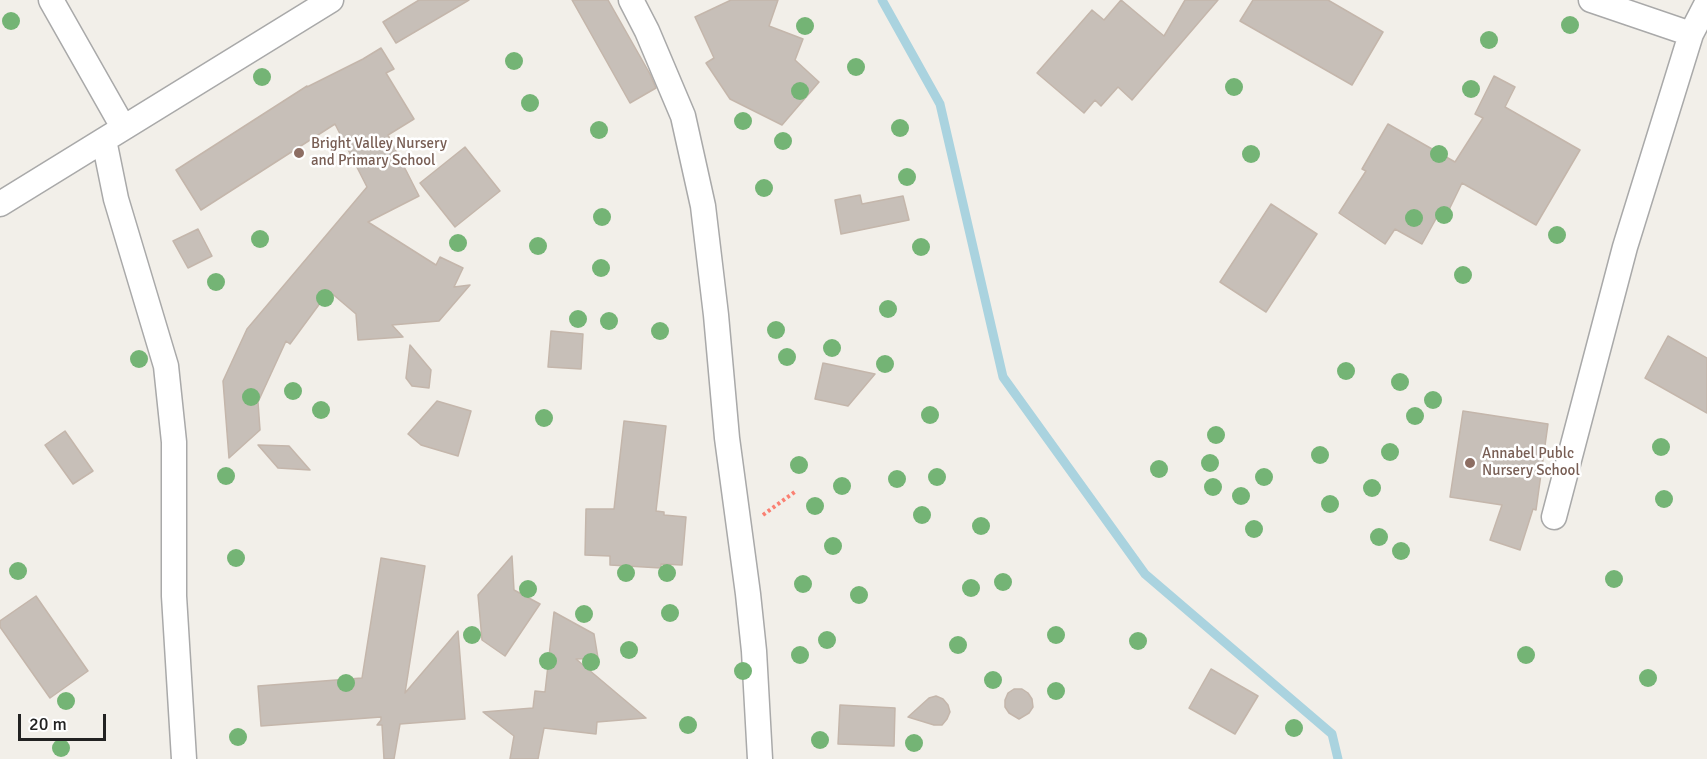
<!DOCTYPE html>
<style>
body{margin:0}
#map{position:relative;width:1707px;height:759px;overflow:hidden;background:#f2efe9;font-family:Signika,sans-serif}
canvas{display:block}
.scale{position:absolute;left:18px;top:714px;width:88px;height:27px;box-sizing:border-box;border:3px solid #222;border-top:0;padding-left:8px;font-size:18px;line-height:21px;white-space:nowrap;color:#222;-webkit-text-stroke:4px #fff;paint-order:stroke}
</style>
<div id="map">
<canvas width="1707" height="759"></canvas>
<div class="scale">20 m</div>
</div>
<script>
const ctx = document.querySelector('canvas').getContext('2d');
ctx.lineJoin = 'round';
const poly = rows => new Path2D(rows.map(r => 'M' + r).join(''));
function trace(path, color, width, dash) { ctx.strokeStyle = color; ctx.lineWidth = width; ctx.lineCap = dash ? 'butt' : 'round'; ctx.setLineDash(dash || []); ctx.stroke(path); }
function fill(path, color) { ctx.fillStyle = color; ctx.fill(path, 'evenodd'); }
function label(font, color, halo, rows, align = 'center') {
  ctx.font = font + ' Signika,sans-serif'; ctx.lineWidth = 5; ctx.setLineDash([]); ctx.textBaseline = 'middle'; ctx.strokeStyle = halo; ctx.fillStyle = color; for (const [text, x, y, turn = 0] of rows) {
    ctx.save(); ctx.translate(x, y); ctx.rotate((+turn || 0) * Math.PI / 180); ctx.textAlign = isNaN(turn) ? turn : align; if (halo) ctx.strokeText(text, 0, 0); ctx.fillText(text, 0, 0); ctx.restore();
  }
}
trace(poly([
 [882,0,940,104,1003,377,1145,574,1332,734,1338,759]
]), '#aad3df', 9);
const building = poly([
 [419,0,469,0,396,43,383,22,419,0],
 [572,0,608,0,650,74,656,88,630,103,572,0],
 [731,0,778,0,769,26,803,39,795,60,819,82,782,125,730,99,706,63,714,58,695,17,731,0],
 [1121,0,1164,36,1185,0,1218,0,1132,100,1118,87,1101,106,1095,100,1084,113,1037,73,1092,10,1104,20,1121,0],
 [1253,0,1328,0,1383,32,1352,85,1240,21,1253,0],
 [381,48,394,69,386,73,414,119,388,135,419,196,368,222,436,265,440,257,463,268,454,287,470,285,439,321,392,325,403,337,358,340,356,314,329,291,290,344,286,341,258,402,260,430,229,458,223,381,247,329,367,187,335,124,201,210,176,170,307,86,307,87,363,59,381,48],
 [1494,76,1515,87,1505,107,1580,150,1536,225,1462,183,1444,220,1437,217,1422,244,1395,229,1385,244,1339,213,1366,171,1362,169,1388,124,1455,162,1483,118,1475,114,1494,76],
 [465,147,500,191,455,227,420,183,465,147],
 [860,195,862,204,903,196,909,220,841,234,835,200,860,195],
 [1271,204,1317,234,1266,312,1220,282,1271,204],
 [198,229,212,256,188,268,173,241,198,229],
 [551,331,583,334,581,369,548,367,551,331],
 [1668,336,1707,358,1707,413,1645,378,1668,336],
 [410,345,431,370,429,388,412,386,406,378,410,345],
 [823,363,875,374,848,406,815,399,823,363],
 [437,401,471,411,458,456,421,445,408,434,437,401],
 [1463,411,1548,424,1536,510,1533,509,1520,550,1490,540,1502,505,1450,497,1463,411],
 [624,421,666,426,656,511,664,512,664,515,686,517,682,565,661,564,661,568,610,565,610,556,585,555,586,509,614,509,624,421],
 [65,431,93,471,73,484,45,445,65,431],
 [258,445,289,446,310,470,278,468,258,445],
 [512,556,514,590,540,604,505,656,482,640,478,595,512,556],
 [381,558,425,566,405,693,458,631,465,719,400,724,394,759,384,759,382,725,377,725,381,720,381,717,261,726,258,686,362,678,381,558],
 [36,596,88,671,50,698,0,627,0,621,36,596],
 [554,612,594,634,598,658,576,659,646,718,597,722,596,734,544,728,538,759,510,759,514,736,483,712,533,708,535,691,545,692,554,612],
 [1211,669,1258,696,1235,734,1189,708,1211,669],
 [1014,689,1022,689,1028,693,1032,699,1033,707,1029,713,1019,719,1009,713,1005,707,1005,700,1008,693,1014,689],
 [936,696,943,699,948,705,950,712,947,719,942,725,934,725,908,717,929,698,936,696],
 [840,705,895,708,894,746,838,744,840,705]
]);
fill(building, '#c7bfb8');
trace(building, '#c4b6ab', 1.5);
const minor = poly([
 [51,0,123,127],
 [631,0,647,31,683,116,703,206,716,315,727,438,748,594,754,651,760,759],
 [1591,0,1691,34,1707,3],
 [104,140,116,199,166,366,174,442,174,596,184,759],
 [0,204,331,0],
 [1554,517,1625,247,1691,34]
]);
trace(minor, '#a9a9a9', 27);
trace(poly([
 [763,515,796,491]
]), '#fa8072', 4, [3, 3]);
trace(minor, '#fff', 24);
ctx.fillStyle = '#74b475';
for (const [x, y] of [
 [11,21],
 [1570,25],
 [805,26],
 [1489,40],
 [514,61],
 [856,67],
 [262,77],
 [1234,87],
 [1471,89],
 [800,91],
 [530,103],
 [743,121],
 [900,128],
 [599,130],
 [783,141],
 [1251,154],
 [1439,154],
 [907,177],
 [764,188],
 [1444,215],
 [602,217],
 [1414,218],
 [1557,235],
 [260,239],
 [458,243],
 [538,246],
 [921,247],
 [601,268],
 [1463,275],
 [216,282],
 [325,298],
 [888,309],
 [578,319],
 [609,321],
 [776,330],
 [660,331],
 [832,348],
 [787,357],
 [139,359],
 [885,364],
 [1346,371],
 [1400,382],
 [293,391],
 [251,397],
 [1433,400],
 [321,410],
 [930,415],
 [1415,416],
 [544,418],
 [1216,435],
 [1661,447],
 [1390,452],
 [1320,455],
 [1210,463],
 [799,465],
 [1159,469],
 [226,476],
 [937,477],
 [1264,477],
 [897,479],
 [842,486],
 [1213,487],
 [1372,488],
 [1241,496],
 [1664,499],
 [1330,504],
 [815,506],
 [922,515],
 [981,526],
 [1254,529],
 [1379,537],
 [833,546],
 [1401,551],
 [236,558],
 [18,571],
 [626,573],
 [667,573],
 [1614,579],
 [1003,582],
 [803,584],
 [971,588],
 [528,589],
 [859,595],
 [670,613],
 [584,614],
 [472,635],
 [1056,635],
 [827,640],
 [1138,641],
 [958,645],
 [629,650],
 [800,655],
 [1526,655],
 [548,661],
 [591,662],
 [743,671],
 [1648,678],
 [993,680],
 [346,683],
 [1056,691],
 [66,701],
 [688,725],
 [1294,728],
 [238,737],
 [820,740],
 [914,743],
 [61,748]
]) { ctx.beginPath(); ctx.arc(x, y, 9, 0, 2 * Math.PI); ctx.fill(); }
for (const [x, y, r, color] of [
 [299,153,6,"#8d6e63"],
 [1470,463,6,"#8d6e63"]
]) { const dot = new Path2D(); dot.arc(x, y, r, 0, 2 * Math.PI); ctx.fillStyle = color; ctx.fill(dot); trace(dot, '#fff', 2); }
label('15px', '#785e54', '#fff', [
 ["Bright Valley Nursery",311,144],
 ["and Primary School",311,161],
 ["Annabel Publc",1482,454],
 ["Nursery School",1482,471]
], 'left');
</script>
